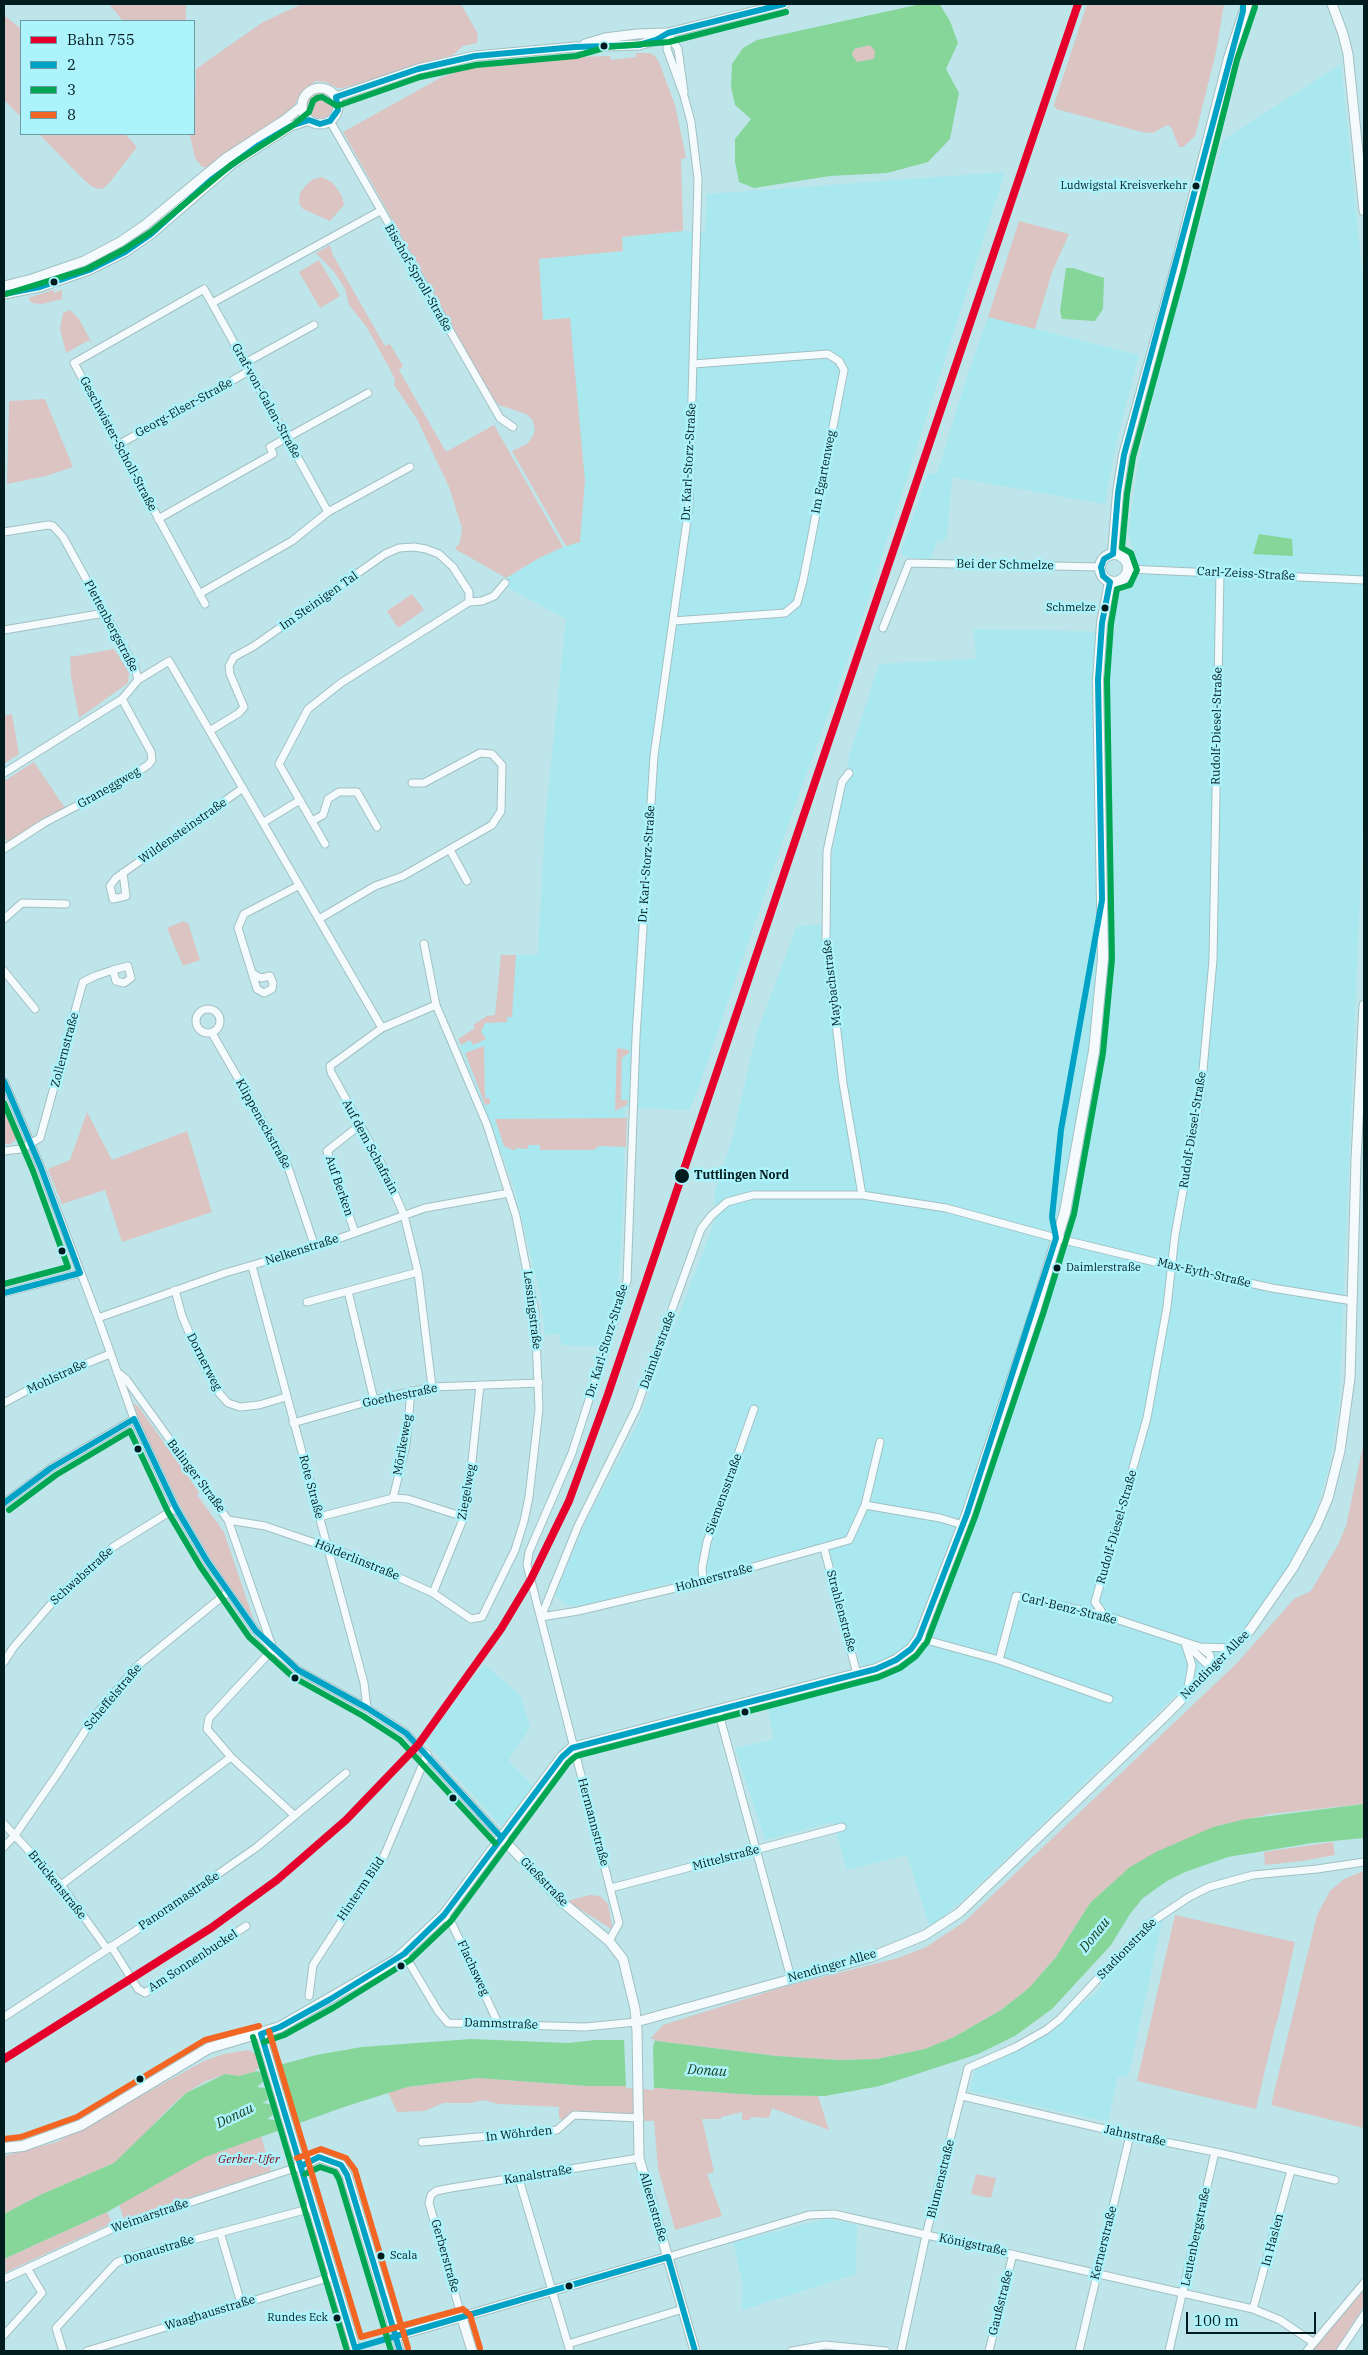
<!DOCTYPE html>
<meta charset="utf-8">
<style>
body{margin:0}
#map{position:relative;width:1368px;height:2355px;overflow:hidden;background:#bee5ea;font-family:"IBM Plex Serif",serif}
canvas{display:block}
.frame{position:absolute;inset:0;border:5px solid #001c1f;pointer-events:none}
.legend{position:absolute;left:20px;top:20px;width:175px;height:115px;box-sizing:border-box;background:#adf3fb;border:1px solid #689da3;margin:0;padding:6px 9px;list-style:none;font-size:15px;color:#001c1f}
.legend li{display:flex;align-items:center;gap:10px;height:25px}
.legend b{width:25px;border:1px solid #689da3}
.scale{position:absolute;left:1186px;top:2312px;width:130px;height:22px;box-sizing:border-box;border:2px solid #001c1f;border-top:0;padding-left:6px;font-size:15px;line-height:18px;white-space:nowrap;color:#001c1f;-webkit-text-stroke:4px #adf3fb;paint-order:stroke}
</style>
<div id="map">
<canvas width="1368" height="2355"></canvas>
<div class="frame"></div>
<ul class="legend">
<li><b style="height:6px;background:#e4002b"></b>Bahn 755</li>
<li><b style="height:6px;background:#00a2c5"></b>2</li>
<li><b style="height:6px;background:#00a651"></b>3</li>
<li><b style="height:6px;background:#f26522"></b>8</li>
</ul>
<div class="scale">100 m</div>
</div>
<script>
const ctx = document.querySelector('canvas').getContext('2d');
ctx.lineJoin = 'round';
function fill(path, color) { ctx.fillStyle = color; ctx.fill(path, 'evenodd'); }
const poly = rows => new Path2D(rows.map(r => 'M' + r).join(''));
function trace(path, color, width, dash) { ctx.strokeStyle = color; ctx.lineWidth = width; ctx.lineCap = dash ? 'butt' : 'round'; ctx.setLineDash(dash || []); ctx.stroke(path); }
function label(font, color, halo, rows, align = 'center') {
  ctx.font = font + ' "IBM Plex Serif",serif'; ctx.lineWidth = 5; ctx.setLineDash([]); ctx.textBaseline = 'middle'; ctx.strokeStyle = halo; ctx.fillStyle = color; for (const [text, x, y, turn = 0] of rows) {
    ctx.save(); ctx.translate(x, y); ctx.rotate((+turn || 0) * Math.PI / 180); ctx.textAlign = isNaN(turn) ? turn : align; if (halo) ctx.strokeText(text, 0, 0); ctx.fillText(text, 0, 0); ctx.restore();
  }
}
fill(poly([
 [1341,64,1364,291,1364,792,1339,1405,1328,1471,1307,1539,1273,1593,1240,1633,966,1897,930,1927,907,1855,847,1870,833,1822,765,1840,735,1748,774,1739,767,1704,864,1677,827,1543,580,1606,567,1605,555,1596,585,1523,638,1423,714,1223,715,1192,732,1139,757,1032,797,926,831,924,831,862,849,756,879,664,976,659,974,629,1114,632,1115,605,1119,594,1132,582,1136,556,1128,534,1139,460,1158,377,1223,140],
 [1005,172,856,637,792,814,696,1095,689,1110,625,1107,623,1211,618,1289,600,1346,562,1345,559,1334,545,1335,540,1293,513,1183,458,1039,475,1028,473,1025,487,1016,495,1015,501,955,538,955,545,822,566,619,499,583,539,558,574,542,570,318,543,320,539,259,623,251,622,237,683,231,705,233,707,194],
 [988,317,1139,355,1115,448,1105,504,952,477,947,536,943,542,938,539,930,561,909,557,900,554,928,473,937,474,966,379],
 [484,1664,521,1696,530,1727,508,1760,534,1787,501,1826,425,1741],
 [1163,1918,1128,2077,1118,2076,1108,2122,970,2091,975,2069,993,2063,1044,2035,1099,1990,1107,1976,1141,1937],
 [827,2219,857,2225,856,2274,742,2310,743,2285,733,2242]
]), '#aae8f0');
fill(poly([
 [109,4,186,4,186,21,123,21],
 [302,4,461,4,478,34,477,43,463,46,453,55,343,88,337,88,326,82,316,81,301,92,291,112,209,167,202,167,195,158,190,136,190,134,194,134,196,69,263,22],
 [1087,4,1224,4,1216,52,1195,136,1183,147,1179,147,1171,127,1167,125,1153,133,1142,132,1056,109,1054,105],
 [4,15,21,29,21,117,4,100],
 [870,45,876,51,874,59,857,63,852,55,854,49],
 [636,53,649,53,654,55,659,62,675,105,686,158,681,159,683,231,622,237,623,251,539,259,543,320,570,318,585,481,580,542,566,546,512,451,527,444,533,436,535,429,532,419,526,414,499,405,494,400,343,132,442,77,471,67,506,61,576,57,610,56,611,60,636,57],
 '307 105a13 13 0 1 1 26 0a13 13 0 1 1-26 0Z',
 [39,134,125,134,137,147,110,182,104,188,98,189,91,186,78,174],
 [322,177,333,183,342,196,344,205,330,221,303,209,299,203,300,193,306,185,313,179],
 [1019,221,1069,234,1052,272,1035,329,988,317],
 [330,245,333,255,385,346,390,344,403,366,399,370,446,452,494,425,563,547,539,558,506,578,455,549,460,542,462,528,449,487,417,419,394,385,395,380,391,371,366,326,349,305,345,289,335,273,316,253],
 [319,260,340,296,320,308,299,272],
 [53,290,54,293,62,290,62,299,42,304,32,303,28,298],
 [70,310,79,319,93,345,89,340,66,353,60,329,63,313],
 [45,399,73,467,46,476,7,484,9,401],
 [412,594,424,610,398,628,387,611],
 [114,649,129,672,128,683,79,718,71,676,70,657],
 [12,714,19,754,4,764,4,716],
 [34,762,65,808,9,846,4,835,4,781],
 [183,921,188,923,200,960,183,966,167,928],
 [501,955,516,955,512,1017,507,1017,507,1022,485,1023,481,1032,486,1039,473,1045,470,1040,461,1045,458,1039,475,1028,473,1025,487,1016,495,1015],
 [484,1046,485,1098,490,1098,490,1104,485,1105,465,1053],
 [617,1048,629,1050,629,1053,622,1058,621,1100,628,1100,627,1105,615,1111],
 [4,1104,17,1132,17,1139,10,1144,4,1144],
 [87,1112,112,1160,187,1131,212,1212,122,1242,105,1190,62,1204,48,1169,70,1160],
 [627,1118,626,1147,599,1146,594,1150,540,1150,540,1145,528,1145,528,1149,515,1148,515,1151,504,1146,495,1119],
 [133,1403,138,1406,199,1492,197,1495,224,1532,255,1624,211,1559,180,1505,139,1420],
 [1364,1441,1364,1804,1270,1814,1213,1827,1109,1886,1090,1903,1056,1957,1029,1988,1001,2010,954,2037,925,2049,877,2059,839,2060,776,2056,649,2040,663,2025,783,1987,898,1958,926,1947,964,1922,1236,1664,1294,1599,1311,1591,1338,1545,1346,1526],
 [1333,1842,1335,1855,1302,1861,1265,1865,1264,1852],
 [1364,1871,1364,2128,1271,2105,1317,1915,1330,1891,1344,1879],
 [590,1895,600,1896,608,1904,613,1930,567,1901],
 [1175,1915,1295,1942,1277,2023,1247,2016,1276,2023,1256,2109,1137,2081],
 [248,2050,256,2054,262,2070,239,2076,225,2074,204,2082,186,2093,171,2106,137,2142,114,2163,40,2195,4,2214,4,2156,57,2142,204,2061,224,2054],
 [478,2078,587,2086,629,2086,756,2095,818,2096,829,2130,772,2108,769,2118,751,2117,750,2120,742,2120,742,2112,721,2117,721,2119,702,2119,714,2172,707,2174,722,2216,675,2230,658,2168,654,2121,575,2119,570,2124,559,2118,559,2107,499,2104,483,2100,471,2103,443,2103,425,2111,397,2112,388,2092,407,2087],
 [261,2136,271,2171,124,2219,119,2204,204,2157],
 [976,2174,996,2178,991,2198,971,2194],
 [107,2212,112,2223,4,2273,4,2259],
 [1364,2289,1364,2306,1335,2351,1311,2351]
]), '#dbc4c2');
fill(poly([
 [921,4,940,5,950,21,958,43,946,69,959,93,950,139,928,162,887,173,830,176,754,188,739,182,735,162,735,139,751,119,735,105,731,86,732,64,743,48,757,40],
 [870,45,875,51,874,59,857,62,852,55,854,49],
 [1066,268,1073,268,1104,278,1103,309,1095,321,1062,319,1060,311],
 [1259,534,1292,539,1293,556,1253,554],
 [1364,1804,1364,1838,1312,1843,1228,1857,1185,1872,1167,1881,1143,1898,1130,1914,1111,1945,1052,2009,1015,2036,978,2054,880,2086,825,2096,756,2095,629,2086,587,2086,478,2078,407,2087,344,2107,205,2157,107,2212,4,2259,4,2214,40,2195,114,2163,186,2093,225,2074,239,2076,316,2055,362,2047,471,2039,568,2043,595,2040,649,2040,776,2056,839,2060,877,2059,925,2049,954,2037,1001,2010,1029,1988,1056,1957,1090,1903,1130,1867,1156,1852,1213,1827,1246,1819]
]), '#86d699');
fill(poly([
 [624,2038,655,2039,653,2047,654,2090,626,2088],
 [276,2064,294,2124,278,2130,275,2120,267,2119,273,2115,270,2104,262,2103,268,2100,265,2088,257,2087,263,2082,260,2072,253,2070]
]), '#bee5ea');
const minor = poly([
 [668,34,678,49,684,92],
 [330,121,500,418,513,427],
 [212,303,380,211],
 [245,363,314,325],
 [118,445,249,371],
 [158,519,273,454,270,447,368,393],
 [4,532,48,525,53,526,63,537,135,668,138,680,122,699,4,773],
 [1128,569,1364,580],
 [199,594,292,541,328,512,410,467],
 [205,604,74,363,204,289,328,512],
 [673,621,785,613,797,603,803,581,844,370,839,361,828,354,693,364],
 [883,628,909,563,1101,567],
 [4,630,105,613],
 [138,680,169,661,382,1028],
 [211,730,239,713,244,707,230,674,229,666,234,657,254,646,385,554,399,548,414,547,426,549,439,554,453,567,469,592,469,602],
 [849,773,842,782,827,851,826,938,843,1083,862,1195],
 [312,821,323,815,328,799,339,792,357,792,377,827],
 [264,822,300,800],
 [325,844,279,764,308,709,341,683,469,602,482,601,494,596,505,583],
 [4,849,44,823,120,783,148,765,152,760,151,752,122,699],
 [450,850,467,881],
 [123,873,126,896,113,899,110,886,116,878,243,788],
 [4,919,22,903,66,904],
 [319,919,375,886,403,876,492,825,501,811,502,765,492,754,480,753,424,783,412,783],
 [424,944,436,1005],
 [4,971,35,1009],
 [252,973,261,978,270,976,273,983,272,989,264,993,257,989,252,973,238,928,244,914,298,886],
 '196 1021a12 12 0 1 1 24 0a12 12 0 1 1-24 0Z',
 [212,1033,287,1164,315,1247],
 [4,1081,41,1168,98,1318,134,1419,176,1508,207,1561,256,1631,273,1649,298,1670,367,1708,406,1733,501,1837],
 [4,1151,21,1149,40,1138,83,982,95,976,113,970,128,966,131,978,124,983,116,981,113,970],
 [355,1233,327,1151,360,1125],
 [252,1266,364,1683,367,1708],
 [175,1290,182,1316,200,1358,220,1394,228,1403,240,1407,259,1405,286,1397],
 [348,1291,418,1272],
 [4,1293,80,1273],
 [307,1302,348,1291,374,1400],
 [98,1318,225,1273,315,1247,425,1208,509,1193],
 [117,1372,126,1379,228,1520,273,1649,209,1718,207,1729,231,1757,294,1815],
 [4,1403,50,1378,110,1354],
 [293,1423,374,1400,432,1387,539,1383],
 [880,1442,865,1505,940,1518,963,1525],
 [393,1498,406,1445,411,1391],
 [4,1503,51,1468,134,1419],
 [319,1517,393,1498,408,1499,464,1517],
 [228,1520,265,1526,347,1554,433,1593,471,1619,482,1617,515,1550,524,1521,529,1497,539,1409,535,1312,516,1216,487,1125,436,1005,382,1028,330,1066,331,1072,381,1163,404,1215,418,1272,432,1387],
 [824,1548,857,1674],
 [703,1581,702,1568,707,1542,754,1409],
 [433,1593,464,1517,469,1490,480,1385],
 [1104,1615,1095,1602,1147,1418,1167,1307,1175,1235,1201,1092,1213,960,1220,572],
 [541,1617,578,1526,636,1409,701,1229,711,1216,727,1202,753,1195,862,1195,946,1208,1056,1238,1171,1266,1272,1288,1353,1301],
 [541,1617,578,1611,692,1584,849,1540,865,1505],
 [919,1638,999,1660,1109,1699],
 [1185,1643,1192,1665,1187,1692],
 [1185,1643,1211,1668],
 [1200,1647,1210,1655,1211,1668],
 [999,1660,1016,1596,1104,1615,1200,1647,1232,1648],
 [4,1662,13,1648,57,1597,113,1547,176,1508],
 [718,1710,791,1978],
 [4,1824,61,1885,107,1949],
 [4,1847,15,1835,58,1773,94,1717,136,1667,228,1592],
 [61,1885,231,1757],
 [611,1888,842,1827],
 [444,1915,452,1924,498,2023],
 [609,1941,619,1923,527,1565,529,1552,572,1453,627,1281,636,1037,654,756,689,506,698,179,691,122,684,96,667,49,668,33],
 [111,1946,138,1989,145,1993,246,1926],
 [404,1954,438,2011,448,2023,585,2027,636,2022],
 [309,1996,313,1965,384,1856,427,1754],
 [4,2017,149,1922,257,1847,346,1773],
 [962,2096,1130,2135,1215,2152,1335,2180],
 [422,2142,557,2130,574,2115,640,2118],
 [519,2179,570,2351],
 [220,2232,241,2303],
 [668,2257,809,2215,834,2214,1253,2309,1280,2320,1314,2343],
 [4,2279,118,2226,301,2166],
 [1253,2309,1291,2170],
 [462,2318,429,2203,431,2195,436,2191,451,2188,639,2158],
 [4,2335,42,2293,27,2268],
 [396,2336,400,2351],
 [568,2344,683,2309],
 [63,2351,56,2328,116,2263,129,2257,312,2208],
 [87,2351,334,2276],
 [792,2351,825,2345,886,2351],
 [901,2351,926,2235,968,2068,1016,2047,1046,2030,1060,2019,1150,1923,1189,1897,1209,1887,1253,1875,1317,1869,1364,1862],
 [989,2351,1013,2254],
 [1079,2351,1130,2135],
 [1169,2351,1215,2152],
 [1307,2351,1364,2283],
 [1340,2351,1364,2315]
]);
const tertiary = poly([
 [1332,4,1343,34,1348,54,1364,211],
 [585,44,605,38,637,34,666,33],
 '302 106a18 18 0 1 1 36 0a18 18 0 1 1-36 0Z',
 [336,97,418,69,475,56,575,47,639,45,656,40,668,33,784,4],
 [4,286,32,279,84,261,120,242,145,225,226,158,286,119,302,106],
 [4,294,40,287,89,270,125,252,151,234,232,164,291,126,309,120],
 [501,1837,561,1901,609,1941,623,1959,635,2009,637,2031,639,2158,695,2351],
 [636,2022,871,1957,925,1935,959,1913,1163,1718,1250,1630,1293,1568,1317,1524,1328,1498,1340,1451,1350,1378,1356,1160,1364,1005],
 [261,2034,355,2348],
 [301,2166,319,2157,341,2165,347,2175,396,2336,668,2257],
 [462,2318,472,2351]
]);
const secondary = poly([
 [1113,554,1118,493,1124,455,1175,271,1229,58,1247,4],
 '1100 568a14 14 0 1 1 28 0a14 14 0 1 1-28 0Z',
 [4,2148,23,2146,81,2125,209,2048,280,2027,396,1960,444,1915,562,1757,572,1748,876,1669,896,1660,911,1649,919,1638,967,1514,1035,1311,1065,1212,1094,1051,1103,958,1098,680,1102,623,1110,582]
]);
trace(minor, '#a1c0c3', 9);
trace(tertiary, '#a1c0c3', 11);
trace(secondary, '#a1c0c3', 12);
trace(minor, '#f5fbfc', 7);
trace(tertiary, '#f5fbfc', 9);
trace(secondary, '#f5fbfc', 10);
trace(poly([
 [4,294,40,287,89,270,125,252,151,234,211,180,259,145,291,126,309,120,320,124,330,121,338,110,336,97,418,69,475,56,575,47,639,45,656,40,668,33,784,4],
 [4,1081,41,1168,80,1273,4,1293],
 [4,1503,51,1468,134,1419,176,1508,207,1561,256,1631,298,1670,367,1708,406,1733,501,1837],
 [261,2034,280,2027,329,2000,404,1954,444,1915,562,1757,572,1748,876,1669,896,1660,911,1649,919,1638,967,1514,1056,1238,1052,1217,1061,1130,1102,900,1098,680,1102,623,1110,582,1103,576,1101,567,1104,559,1113,554,1118,493,1124,455,1243,11,1243,4],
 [261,2034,355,2348,668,2257],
 [301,2166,319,2157,341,2165,347,2175,400,2351],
 [668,2257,695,2351]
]), '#00a2c5', 6);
trace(poly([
 [6,294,87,269,125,249,151,232,231,165,292,126,309,112,313,101,317,98,322,97,337,106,420,77,476,65,576,56,607,47,669,42,786,12],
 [4,1103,33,1171,68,1267,4,1284],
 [9,1510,56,1475,130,1431,168,1512,200,1566,249,1637,293,1677,363,1716,400,1740,495,1843],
 [253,2037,347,2351],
 [264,2042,284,2035,333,2008,410,1960,451,1921,568,1763,576,1756,879,1677,900,1668,916,1656,927,1642,975,1517,1043,1314,1074,1214,1103,1053,1112,959,1107,680,1111,624,1117,589,1130,585,1137,570,1131,553,1122,548,1127,494,1133,457,1183,273,1237,60,1255,7],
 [305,2174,320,2167,335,2172,339,2179,391,2351]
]), '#00a651', 6);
trace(poly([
 [269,2031,361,2337,463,2309,470,2315,480,2348],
 [4,2139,21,2137,77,2117,205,2040,259,2026],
 [297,2158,321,2149,346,2158,355,2170,408,2348]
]), '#f26522', 6);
trace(poly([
 [4,2059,211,1928,277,1880,346,1820,418,1745,501,1629,531,1579,569,1501,607,1397,1078,4]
]), '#e4002b', 8);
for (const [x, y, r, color] of [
 [604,46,4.5,"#001c1f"],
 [1196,186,4.5,"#001c1f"],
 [54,282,4.5,"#001c1f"],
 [1105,608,4.5,"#001c1f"],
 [682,1176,8,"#001c1f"],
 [62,1251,4.5,"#001c1f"],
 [1057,1268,4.5,"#001c1f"],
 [138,1449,4.5,"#001c1f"],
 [295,1678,4.5,"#001c1f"],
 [745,1712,4.5,"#001c1f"],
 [453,1798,4.5,"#001c1f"],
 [401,1966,4.5,"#001c1f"],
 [140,2079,4.5,"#001c1f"],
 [381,2256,4.5,"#001c1f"],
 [569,2286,4.5,"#001c1f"],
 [337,2318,4.5,"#001c1f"]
]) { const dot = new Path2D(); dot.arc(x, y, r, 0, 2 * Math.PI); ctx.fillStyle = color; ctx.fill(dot); trace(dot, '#adf3fb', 2); }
label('11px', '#001c1f', '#adf3fb', [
 ["Ludwigstal Kreisverkehr",1187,186],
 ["Schmelze",1096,608],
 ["Daimlerstraße",1066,1268,"left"],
 ["Scala",390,2256,"left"],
 ["Rundes Eck",328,2318]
], 'right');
label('12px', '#001c1f', '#adf3fb', [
 ["Bischof-Sproll-Straße",418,278,60],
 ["Graf-von-Galen-Straße",266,401,61],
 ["Georg-Elser-Straße",184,408,-29],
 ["Geschwister-Scholl-Straße",118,444,62],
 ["Dr. Karl-Storz-Straße",689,462,-87],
 ["Im Egartenweg",824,472,-79],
 ["Bei der Schmelze",1005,565,1],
 ["Carl-Zeiss-Straße",1246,574,3],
 ["Im Steinigen Tal",319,601,-35],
 ["Plettenbergstraße",111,626,62],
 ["Rudolf-Diesel-Straße",1217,726,-89],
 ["Graneggweg",109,788,-30],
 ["Wildensteinstraße",183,831,-35],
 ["Dr. Karl-Storz-Straße",647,864,-86],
 ["Maybachstraße",832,983,-97],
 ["Zollernstraße",65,1050,-75],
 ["Klippeneckstraße",263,1124,61],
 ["Rudolf-Diesel-Straße",1193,1130,-81],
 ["Auf dem Schafrain",370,1147,62],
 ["Auf Berken",339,1186,71],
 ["Nelkenstraße",302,1250,-18],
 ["Max-Eyth-Straße",1204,1273,13],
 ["Lessingstraße",532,1310,83],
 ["Dr. Karl-Storz-Straße",607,1341,-73],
 ["Daimlerstraße",658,1350,-70],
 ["Dornerweg",204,1362,63],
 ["Mohlstraße",57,1377,-25],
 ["Goethestraße",400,1396,-12],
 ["Mörikeweg",403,1445,-80],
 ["Balinger Straße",196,1476,53],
 ["Rote Straße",311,1487,75],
 ["Ziegelweg",467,1492,-80],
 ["Siemensstraße",724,1494,-70],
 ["Rudolf-Diesel-Straße",1117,1527,-74],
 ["Hölderlinstraße",357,1560,22],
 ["Schwabstraße",82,1576,-42],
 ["Hohnerstraße",714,1578,-15],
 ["Carl-Benz-Straße",1069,1609,14],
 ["Strahlenstraße",841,1611,75],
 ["Nendinger Allee",1215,1665,-45],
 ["Scheffelstraße",113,1697,-50],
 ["Hermannstraße",593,1822,75],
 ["Mittelstraße",726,1858,-15],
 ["Gießstraße",544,1882,46],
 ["Brückenstraße",57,1885,51],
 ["Hinterm Bild",361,1889,-56],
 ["Panoramastraße",179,1901,-34],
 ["Stadionstraße",1127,1949,-46],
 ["Am Sonnenbuckel",193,1961,-33],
 ["Nendinger Allee",832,1966,-16],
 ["Flachsweg",473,1968,65],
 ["Dammstraße",501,2024,2],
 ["In Wöhrden",519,2134,-6],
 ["Jahnstraße",1135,2136,12],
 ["Kanalstraße",538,2175,-9],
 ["Blumenstraße",941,2179,-76],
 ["Alleenstraße",653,2207,74],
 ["Weimarstraße",150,2216,-19],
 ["Leutenbergstraße",1196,2237,-78],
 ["In Haslen",1273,2240,-75],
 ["Kernerstraße",1104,2243,-76],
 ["Königstraße",973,2245,12],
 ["Donaustraße",159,2250,-17],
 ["Gerberstraße",445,2256,74],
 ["Gaußstraße",1001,2303,-76],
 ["Waaghausstraße",210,2313,-17]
]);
label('bold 12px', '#001c1f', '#adf3fb', [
 ["Tuttlingen Nord",694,1176]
], 'left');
label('italic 12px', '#7d0510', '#adf3fb', [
 ["Gerber-Ufer",249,2160]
]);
label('italic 14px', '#173e1b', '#adf3fb', [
 ["Donau",1095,1935,-51],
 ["Donau",707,2071,4],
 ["Donau",235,2116,-26]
]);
</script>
